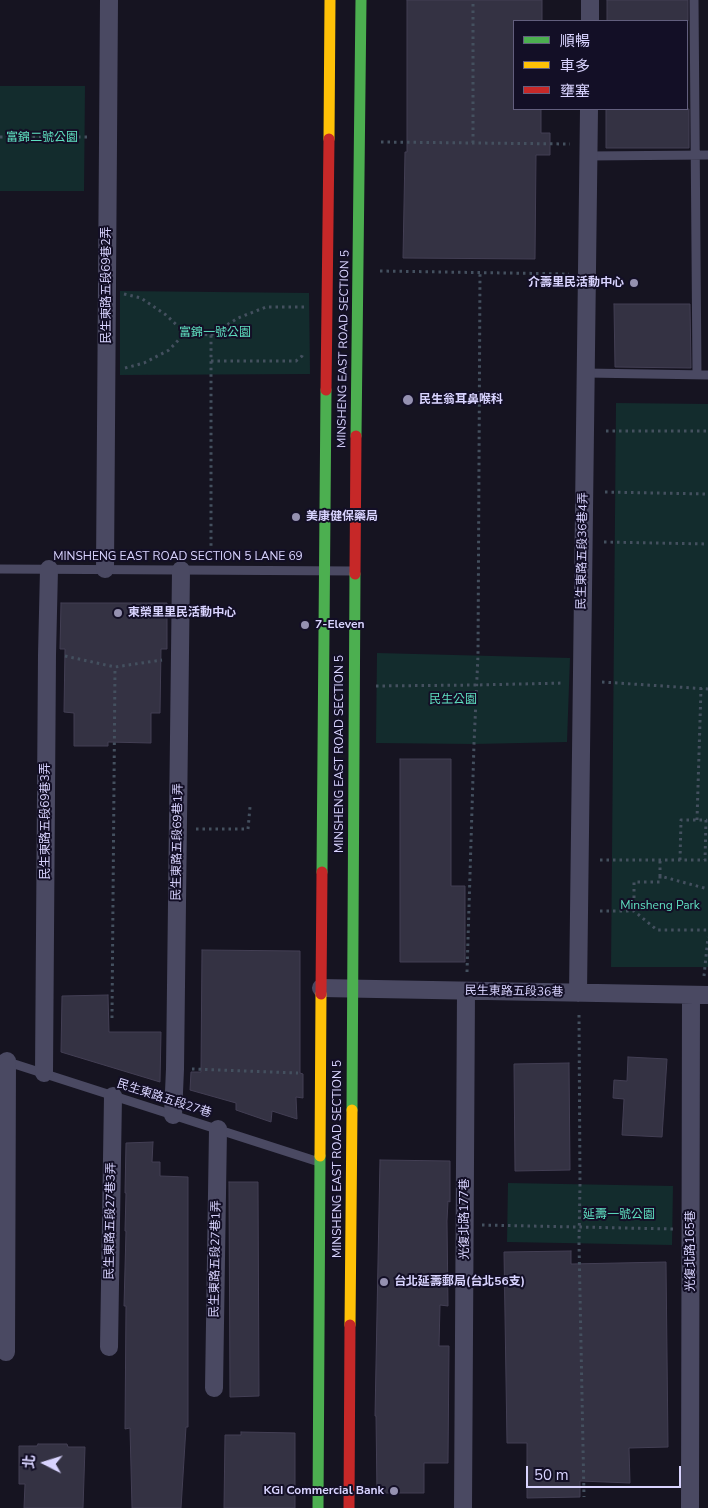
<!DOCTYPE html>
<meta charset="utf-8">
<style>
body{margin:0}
#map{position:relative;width:708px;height:1508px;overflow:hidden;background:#161421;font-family:"Nunito Sans","Noto Sans TC",sans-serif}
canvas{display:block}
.legend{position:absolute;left:513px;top:20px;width:175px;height:90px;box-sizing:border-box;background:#130f26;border:1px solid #625e7d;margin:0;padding:6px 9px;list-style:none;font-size:15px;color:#d9d4ff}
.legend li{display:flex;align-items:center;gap:10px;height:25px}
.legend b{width:25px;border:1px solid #625e7d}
.north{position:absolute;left:20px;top:1438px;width:50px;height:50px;-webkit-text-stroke:4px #130f26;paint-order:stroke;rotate:275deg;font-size:14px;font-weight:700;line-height:20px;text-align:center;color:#d9d4ff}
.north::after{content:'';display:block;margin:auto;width:18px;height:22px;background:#d9d4ff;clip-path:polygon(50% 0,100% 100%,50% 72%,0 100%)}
.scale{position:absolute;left:526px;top:1466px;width:155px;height:22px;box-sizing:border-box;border:2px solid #d9d4ff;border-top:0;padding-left:6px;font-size:15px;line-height:18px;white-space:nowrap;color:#d9d4ff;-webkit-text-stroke:4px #130f26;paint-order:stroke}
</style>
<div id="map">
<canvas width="708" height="1508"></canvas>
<ul class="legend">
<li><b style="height:6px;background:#4caf50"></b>順暢</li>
<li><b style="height:6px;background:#ffc107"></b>車多</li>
<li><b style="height:6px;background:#c62828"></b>壅塞</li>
</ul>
<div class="north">北</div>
<div class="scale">50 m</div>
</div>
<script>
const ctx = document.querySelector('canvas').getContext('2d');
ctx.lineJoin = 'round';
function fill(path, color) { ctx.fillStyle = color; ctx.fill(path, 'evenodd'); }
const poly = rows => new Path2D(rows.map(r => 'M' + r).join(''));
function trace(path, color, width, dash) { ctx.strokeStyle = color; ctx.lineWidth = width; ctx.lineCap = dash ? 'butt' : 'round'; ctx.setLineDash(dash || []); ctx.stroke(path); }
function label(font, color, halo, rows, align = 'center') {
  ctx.font = font + ' "Nunito Sans","Noto Sans TC",sans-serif'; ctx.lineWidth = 4; ctx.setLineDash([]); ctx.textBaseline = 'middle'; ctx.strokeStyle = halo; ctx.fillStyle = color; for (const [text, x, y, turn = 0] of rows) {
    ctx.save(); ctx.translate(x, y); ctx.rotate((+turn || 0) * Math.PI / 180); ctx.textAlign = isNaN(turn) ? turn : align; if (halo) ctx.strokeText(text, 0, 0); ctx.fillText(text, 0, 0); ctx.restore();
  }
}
fill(poly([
 [0,86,85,86,84,191,0,191],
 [120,291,309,293,310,374,120,375],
 [616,403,708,404,708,967,611,967],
 [377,653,570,658,567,742,474,744,376,743],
 [508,1183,673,1186,672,1245,507,1242]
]), '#132c2d');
const building = poly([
 [407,0,542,0,542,21,514,21,514,109,541,109,541,133,550,133,550,155,536,155,535,259,403,258,405,152,407,152,407,0],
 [607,0,688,0,688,21,607,21,607,0],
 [606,109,689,109,689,148,606,148,606,109],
 [614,304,690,304,691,368,615,367,614,304],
 [61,603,167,603,167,649,161,649,160,713,151,713,151,743,108,742,108,746,74,746,74,713,64,712,65,649,60,649,61,603],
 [400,759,451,759,451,886,465,886,465,962,400,962,400,759],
 [202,950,300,951,300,1073,303,1074,303,1098,296,1097,297,1119,272,1111,271,1122,236,1110,236,1103,190,1090,191,1072,201,1072,202,950],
 [108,995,109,1032,161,1032,160,1082,61,1052,62,996,108,995],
 [628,1057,667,1059,662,1137,622,1135,624,1099,613,1098,614,1080,627,1081,628,1057],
 [569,1063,570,1170,515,1171,514,1064,569,1063],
 [153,1142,152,1162,160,1162,160,1176,188,1177,188,1427,186,1427,181,1508,132,1508,130,1428,125,1429,126,1306,124,1306,126,1231,125,1231,126,1193,125,1193,126,1143,153,1142],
 [380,1160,450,1161,450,1202,448,1201,447,1221,448,1306,440,1305,439,1346,449,1346,448,1463,424,1463,424,1493,377,1493,376,1416,375,1416,380,1160],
 [229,1182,258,1182,259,1396,230,1397,229,1182],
 [571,1251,571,1264,666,1262,668,1447,629,1448,630,1483,580,1481,580,1497,527,1498,527,1443,507,1443,504,1252,571,1251],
 [241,1432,295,1433,295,1508,224,1508,225,1435,241,1435,241,1432],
 [38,1444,67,1444,68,1447,85,1447,83,1508,24,1508,25,1484,19,1484,19,1446,37,1446,38,1444]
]);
fill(building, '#343243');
trace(building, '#433f54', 1);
trace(poly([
 [0,137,89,137],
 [381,142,570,144],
 [473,143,473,0],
 [380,271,569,274],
 [124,294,141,298,166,315,185,333],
 [211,335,238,318,266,307,305,307],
 [211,361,296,361,302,356,303,353],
 [125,368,144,363,169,350,185,333,211,335,211,557],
 [606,431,708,431],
 [605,492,708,494],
 [604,542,708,544],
 [65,656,115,667,162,660],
 [602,682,708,689],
 [376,686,476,685,564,683],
 [697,820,701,688],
 [196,829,248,829,250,807],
 [600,860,708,860],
 [680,860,681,820,706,820,705,860],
 [660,861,660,876,708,889],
 [600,911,634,911,657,930,708,930],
 [634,911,634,882,660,882,660,876],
 [467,972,474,744,478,655,480,272],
 [704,976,708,937],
 [579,1015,580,1184,579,1243,584,1497],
 [112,1018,115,667],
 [192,1069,298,1073],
 [482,1225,673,1229]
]), '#44505f', 3, [2.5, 4]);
trace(poly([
 [694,0,697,375],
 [588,156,708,155],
 [586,373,708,375],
 [0,569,355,571],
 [5,1061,319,1162]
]), '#4a4962', 9);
trace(poly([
 [590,21,590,0],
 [105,569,109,0],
 [321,988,708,995],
 [578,993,589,109],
 [44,1073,47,655,49,569],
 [173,1115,175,1069,181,570],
 [109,1347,113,1096],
 [6,1352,7,1061],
 [214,1388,218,1129],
 [463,1508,466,991],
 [690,1508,691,995]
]), '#4a4962', 18);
trace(poly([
 [356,436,361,0],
 [322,872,326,390],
 [352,1110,355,574],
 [318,1508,320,1156]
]), '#4caf50', 11);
trace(poly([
 [329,139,330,0],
 [320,1156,321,994],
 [350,1325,352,1110]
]), '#ffc107', 11);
trace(poly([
 [326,390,329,139],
 [355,574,356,436],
 [321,994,322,872],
 [349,1508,350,1325]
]), '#c62828', 11);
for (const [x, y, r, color] of [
 [634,283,5,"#9591b1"],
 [408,400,6,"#9591b1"],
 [296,517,5,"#9591b1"],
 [118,613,5,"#9591b1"],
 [305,625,5,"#9591b1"],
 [384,1282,5,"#9591b1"],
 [394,1491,5,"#9591b1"]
]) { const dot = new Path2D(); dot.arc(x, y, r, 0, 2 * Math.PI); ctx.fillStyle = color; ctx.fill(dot); trace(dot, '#130f26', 2); }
label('12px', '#5fe0c0', '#130f26', [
 ["富錦二號公園",42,138],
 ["富錦一號公園",215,333],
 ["民生公園",453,700],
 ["Minsheng Park",660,906],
 ["延壽一號公園",619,1215]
]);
label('bold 12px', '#d9d4ff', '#130f26', [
 ["介壽里民活動中心",624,283,"right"],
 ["民生翁耳鼻喉科",419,400],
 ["美康健保藥局",306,517],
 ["東榮里里民活動中心",128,613],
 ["7-Eleven",315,625],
 ["台北延壽郵局(台北56支)",394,1282],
 ["KGI Commercial Bank",384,1491,"right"]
], 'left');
label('12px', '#d9d4ff', '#130f26', [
 ["民生東路五段69巷2弄",107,285,-90],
 ["MINSHENG EAST ROAD SECTION 5",344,349,-89],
 ["民生東路五段36巷4弄",583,551,-89],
 ["MINSHENG EAST ROAD SECTION 5 LANE 69",178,557],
 ["MINSHENG EAST ROAD SECTION 5",340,754,-90],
 ["民生東路五段69巷3弄",46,821,-90],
 ["民生東路五段69巷1弄",178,842,-89],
 ["民生東路五段36巷",514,992,1],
 ["民生東路五段27巷",164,1099,18],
 ["MINSHENG EAST ROAD SECTION 5",338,1159,-90],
 ["光復北路177巷",465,1219,-90],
 ["民生東路五段27巷3弄",111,1221,-89],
 ["光復北路165巷",691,1251,-90],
 ["民生東路五段27巷1弄",216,1259,-89]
]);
</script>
